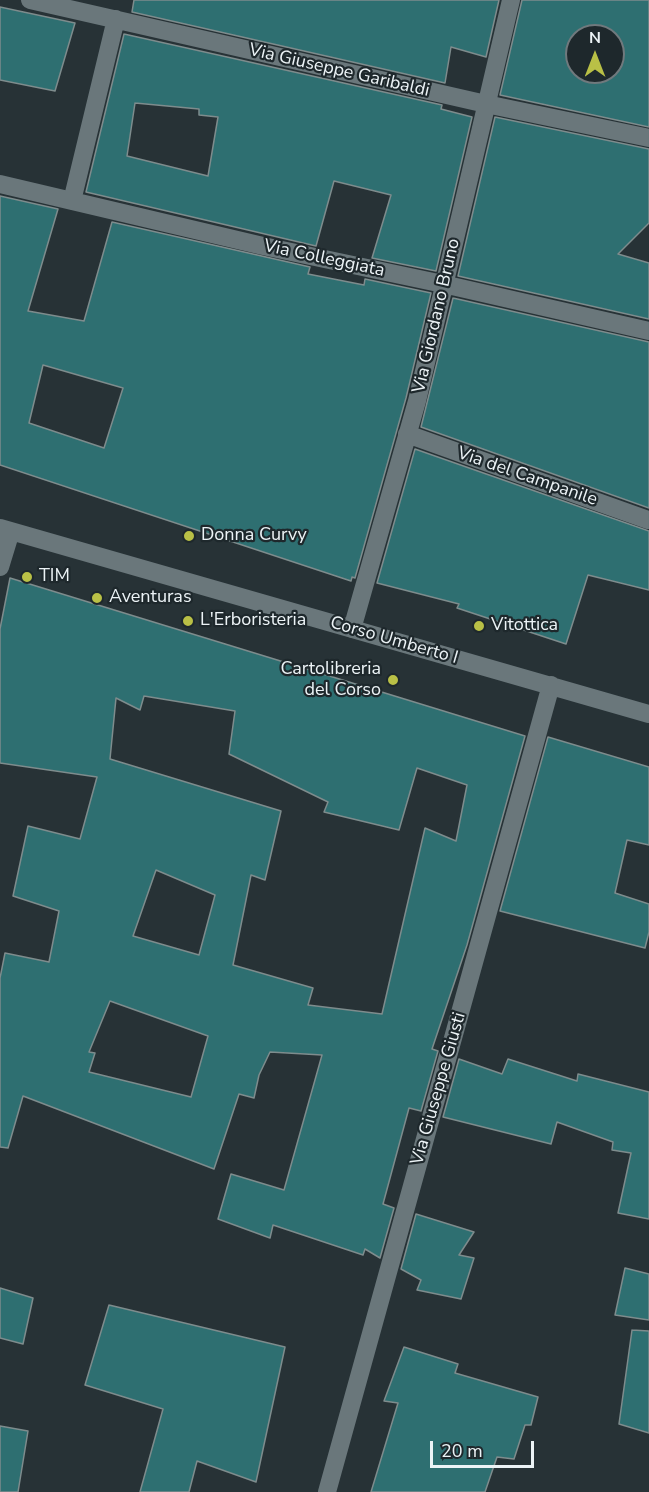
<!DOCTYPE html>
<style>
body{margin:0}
#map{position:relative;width:649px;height:1492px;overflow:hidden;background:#273236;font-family:"Nunito Sans",sans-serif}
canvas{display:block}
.north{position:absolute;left:565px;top:24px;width:60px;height:60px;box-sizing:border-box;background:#1e282c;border:2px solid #70797d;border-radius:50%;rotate:0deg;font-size:16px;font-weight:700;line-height:24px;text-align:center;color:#ecf3f6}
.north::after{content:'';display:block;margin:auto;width:21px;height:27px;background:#b9c046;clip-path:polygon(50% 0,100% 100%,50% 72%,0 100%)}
.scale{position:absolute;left:430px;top:1441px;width:104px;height:27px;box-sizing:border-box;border:3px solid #ecf3f6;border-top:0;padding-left:8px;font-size:18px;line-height:21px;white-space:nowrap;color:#ecf3f6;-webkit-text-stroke:4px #1e282c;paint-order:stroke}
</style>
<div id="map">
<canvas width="649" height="1492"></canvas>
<div class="north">N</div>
<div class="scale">20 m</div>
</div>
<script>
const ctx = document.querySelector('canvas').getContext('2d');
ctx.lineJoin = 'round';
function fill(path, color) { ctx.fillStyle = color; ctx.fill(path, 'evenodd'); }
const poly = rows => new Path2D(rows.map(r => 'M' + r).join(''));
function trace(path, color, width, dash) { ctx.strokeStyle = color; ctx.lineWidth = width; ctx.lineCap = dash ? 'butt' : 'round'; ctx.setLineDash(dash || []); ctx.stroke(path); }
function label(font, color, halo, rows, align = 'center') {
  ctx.font = font + ' "Nunito Sans",sans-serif'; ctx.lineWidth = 4.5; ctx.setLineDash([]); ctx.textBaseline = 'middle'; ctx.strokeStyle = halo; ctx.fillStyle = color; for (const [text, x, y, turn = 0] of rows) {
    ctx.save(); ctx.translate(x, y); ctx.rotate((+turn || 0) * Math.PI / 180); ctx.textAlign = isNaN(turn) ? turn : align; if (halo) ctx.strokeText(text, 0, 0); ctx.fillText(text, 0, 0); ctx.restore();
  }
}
const building = poly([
 [134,0,499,0,486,57,451,47,445,83,132,12,134,0],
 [522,0,649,0,649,127,500,95,522,0],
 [577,36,613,36,613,72,577,72,577,36],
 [0,7,75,23,55,91,0,80,0,7],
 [124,34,442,105,441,109,472,117,436,271,372,258,391,195,334,181,316,246,86,192,124,34],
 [135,103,199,109,199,115,218,117,208,176,127,156,135,103],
 [495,117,649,149,649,223,618,254,649,263,649,319,458,276,495,117],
 [0,196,58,209,28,311,84,321,112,222,310,267,308,274,364,285,365,279,431,293,406,398,355,578,352,577,351,581,0,465,0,196],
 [43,365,123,388,104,448,29,423,43,365],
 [453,298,649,342,649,508,421,427,453,298],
 [415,449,649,531,649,590,588,575,566,644,457,608,459,604,377,583,415,449],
 [10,578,525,736,467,945,432,1049,438,1051,421,1111,409,1108,383,1204,394,1208,380,1258,365,1249,363,1255,273,1225,270,1238,218,1219,231,1174,284,1190,322,1055,270,1052,259,1075,254,1098,239,1094,214,1169,23,1096,8,1148,0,1147,0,978,5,953,49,962,59,911,13,896,28,826,80,839,97,777,0,763,0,629,10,578],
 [144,696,235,711,229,754,328,802,324,812,399,830,417,768,467,785,456,841,425,828,382,1014,308,1005,313,988,233,965,251,875,265,880,281,811,110,759,116,698,140,710,144,696],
 [156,870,215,895,199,955,133,936,156,870],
 [110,1001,208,1036,191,1097,89,1072,95,1053,89,1052,110,1001],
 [548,737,649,767,649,845,627,840,615,893,649,904,649,932,645,948,500,911,548,737],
 [459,1059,502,1074,508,1059,577,1081,578,1074,649,1092,649,1219,618,1213,631,1153,612,1150,613,1142,557,1122,551,1144,443,1117,459,1059],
 [416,1214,474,1232,459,1255,474,1258,461,1299,417,1290,421,1280,401,1269,416,1214],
 [625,1268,649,1274,649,1320,615,1315,625,1268],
 [0,1288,33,1298,23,1344,0,1338,0,1288],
 [109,1305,285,1347,256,1482,197,1461,189,1492,140,1492,163,1409,85,1385,109,1305],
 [632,1330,649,1331,649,1433,619,1424,632,1330],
 [404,1347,458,1364,455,1373,538,1397,531,1425,525,1425,514,1459,497,1457,485,1492,371,1492,398,1403,384,1401,404,1347],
 [0,1426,28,1431,18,1492,0,1492,0,1426]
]);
fill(building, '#2e6f71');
trace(building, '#7e8c8d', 1.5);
trace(poly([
 [30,0,486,104,649,138],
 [0,184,263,246,443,284,649,331],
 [72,201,116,19],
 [407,434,648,520],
 [0,528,649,714],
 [0,567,11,531],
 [352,629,417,401,511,0],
 [327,1492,551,685]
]), '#6a777b', 18);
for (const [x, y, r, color] of [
 [189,536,6,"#b9c046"],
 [27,577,6,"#b9c046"],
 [97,598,6,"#b9c046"],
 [188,621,6,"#b9c046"],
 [479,626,6,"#b9c046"],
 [393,680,6,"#b9c046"]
]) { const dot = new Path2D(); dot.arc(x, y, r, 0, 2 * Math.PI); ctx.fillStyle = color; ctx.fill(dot); trace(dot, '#1e282c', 2); }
label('18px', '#ecf3f6', '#1e282c', [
 ["Via Giuseppe Garibaldi",339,71,13],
 ["Via Colleggiata",324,259,12],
 ["Via Giordano Bruno",437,316,-77],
 ["Via del Campanile",527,477,19],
 ["Corso Umberto I",394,641,16],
 ["Via Giuseppe Giusti",439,1089,-74]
]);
label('18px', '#ecf3f6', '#1e282c', [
 ["Donna Curvy",201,536],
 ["TIM",39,577],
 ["Aventuras",109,598],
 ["L'Erboristeria",200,621],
 ["Vitottica",491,626],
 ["Cartolibreria",381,670,"right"],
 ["del Corso",381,691,"right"]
], 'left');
</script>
